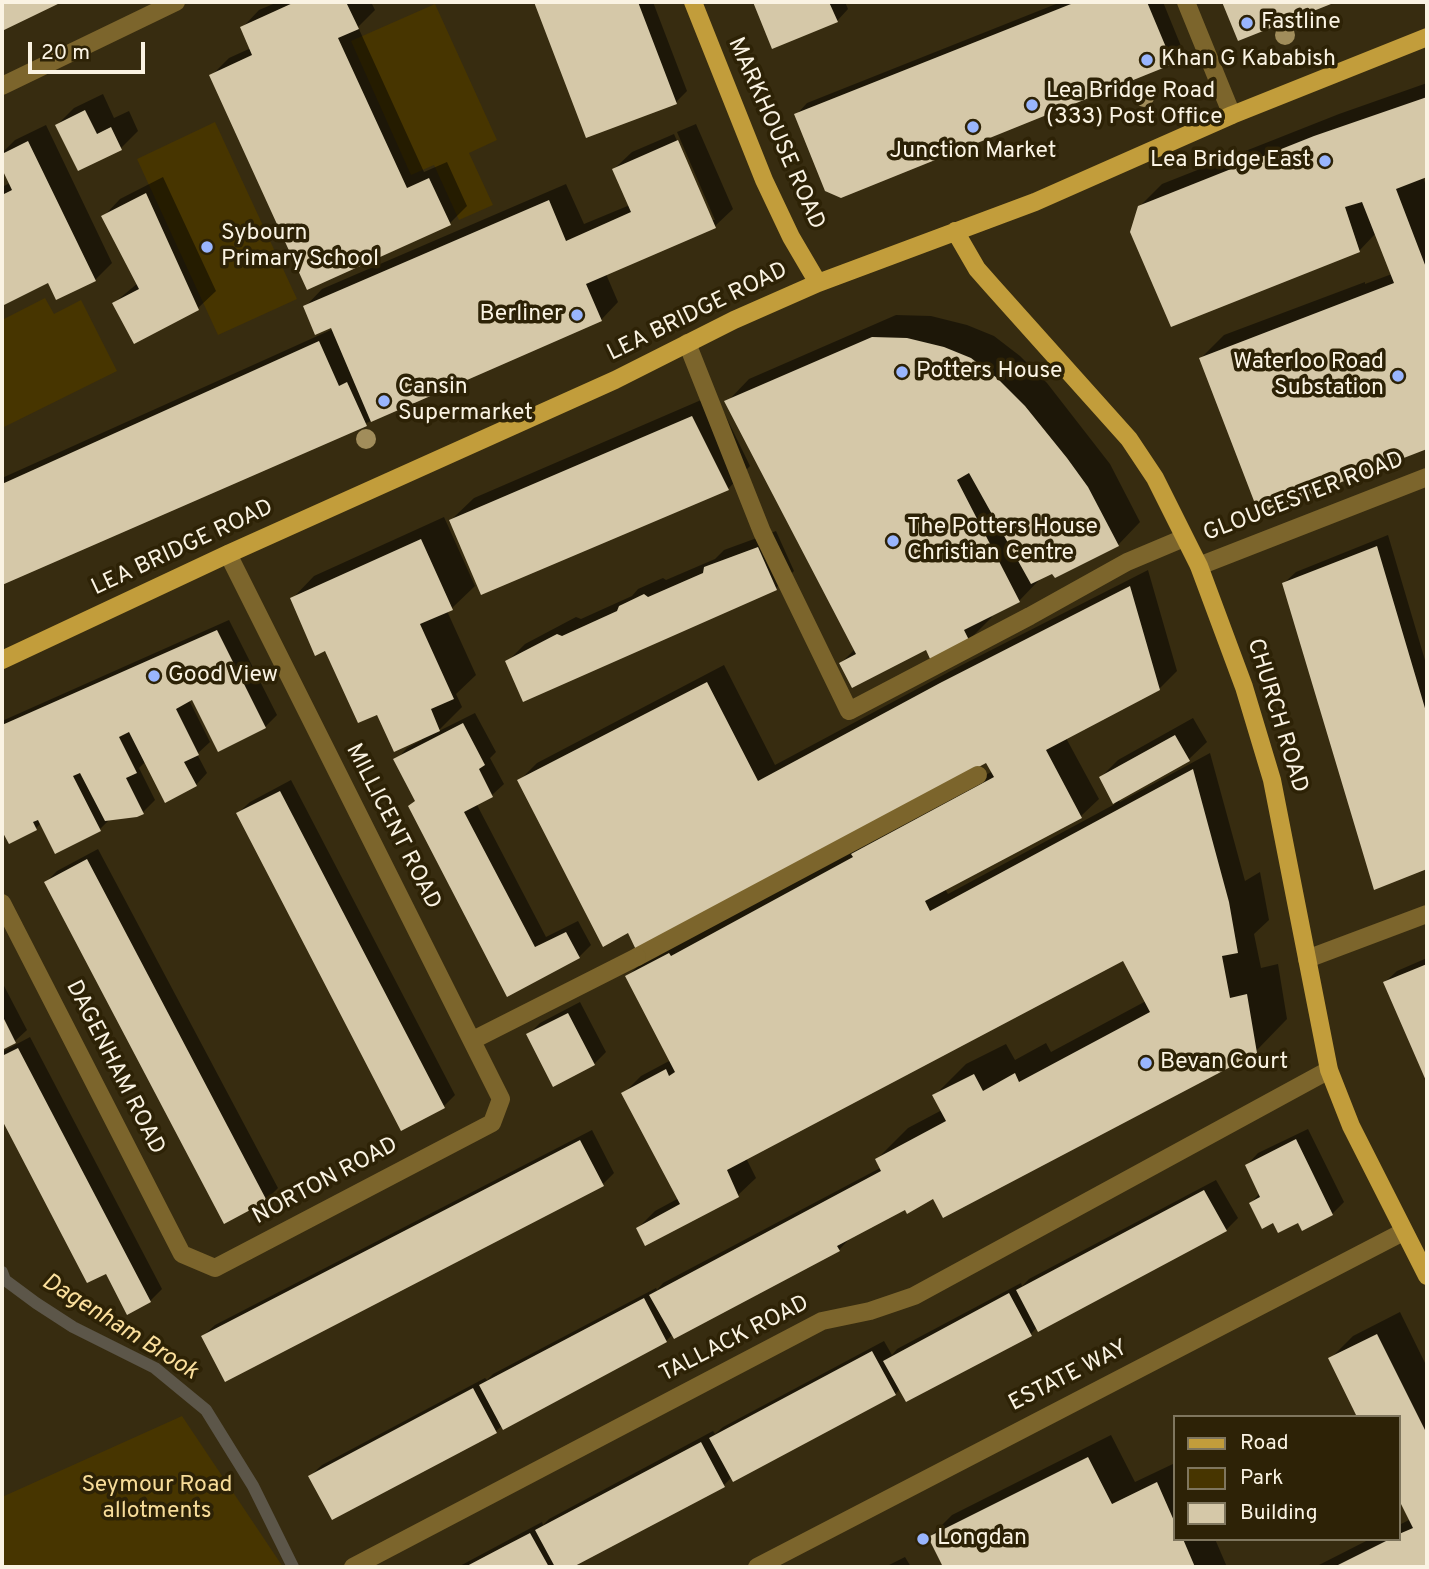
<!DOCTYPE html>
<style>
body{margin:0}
#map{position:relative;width:1429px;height:1569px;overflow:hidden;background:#372c10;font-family:Overpass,sans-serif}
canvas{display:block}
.frame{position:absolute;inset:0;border:4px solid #faf3e3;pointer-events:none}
.legend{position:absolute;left:1173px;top:1415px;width:228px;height:126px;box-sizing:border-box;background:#2d2206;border:2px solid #7f765e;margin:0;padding:9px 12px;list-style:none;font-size:21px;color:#faf3e3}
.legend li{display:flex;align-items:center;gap:14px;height:35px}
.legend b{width:35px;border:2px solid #7f765e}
.scale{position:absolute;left:28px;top:42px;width:117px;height:32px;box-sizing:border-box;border:4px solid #faf3e3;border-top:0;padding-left:9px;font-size:21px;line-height:24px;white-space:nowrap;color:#faf3e3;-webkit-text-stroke:5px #2d2206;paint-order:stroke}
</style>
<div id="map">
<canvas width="1429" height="1569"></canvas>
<div class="frame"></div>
<ul class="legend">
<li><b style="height:9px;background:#c29d3b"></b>Road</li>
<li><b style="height:19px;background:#473500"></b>Park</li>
<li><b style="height:19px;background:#d5c8a8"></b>Building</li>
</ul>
<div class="scale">20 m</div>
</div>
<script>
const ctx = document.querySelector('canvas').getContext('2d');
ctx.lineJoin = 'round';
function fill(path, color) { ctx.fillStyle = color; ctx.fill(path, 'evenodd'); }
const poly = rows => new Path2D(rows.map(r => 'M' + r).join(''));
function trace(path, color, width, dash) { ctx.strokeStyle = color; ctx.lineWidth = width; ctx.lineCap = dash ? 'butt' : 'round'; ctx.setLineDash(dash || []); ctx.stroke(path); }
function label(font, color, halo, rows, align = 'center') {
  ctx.font = font + ' Overpass,sans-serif'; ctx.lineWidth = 7; ctx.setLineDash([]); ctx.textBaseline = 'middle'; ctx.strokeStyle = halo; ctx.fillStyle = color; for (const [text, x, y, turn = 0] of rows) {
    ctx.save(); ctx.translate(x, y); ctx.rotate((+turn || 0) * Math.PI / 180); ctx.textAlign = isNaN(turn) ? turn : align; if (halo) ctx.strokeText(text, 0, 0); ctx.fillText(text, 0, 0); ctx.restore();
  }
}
fill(poly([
 [435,4,497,140,469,153,493,205,459,220,434,165,411,175,351,41],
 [215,122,297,299,218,335,137,159],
 [45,298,54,314,81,300,117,371,2,428,2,320],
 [182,1416,283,1567,2,1567,2,1497]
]), '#473500');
fill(poly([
 [278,2,371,2,375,10,358,27,424,172,447,162,467,206,450,223,212,75,229,58,251,48,242,28,259,10],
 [536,2,653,2,687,91,676,102,587,136],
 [755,2,845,2,848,9,837,21,773,46],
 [1061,2,1163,2,1183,51,1172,63,796,115,807,103],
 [1224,2,1332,2,1239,39],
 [1427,83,1427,175,1423,177,1427,189,1427,447,1260,511,1201,358,1224,335,1365,282,1365,284,1392,274,1376,233,1359,251,1139,207,1162,184,1339,114],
 [103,94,114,118,129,111,138,131,121,148,57,125,74,108],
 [696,124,733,209,715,226,606,274,618,302,601,320,2,583,2,478,333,329,305,307,322,289,566,184,584,224,630,205,614,169,632,152,674,134,711,220,715,220,677,132],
 [46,125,112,263,95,280,49,281,2,304,2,187,10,183,2,165,2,153,15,140],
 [163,177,216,291,198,308,135,342,114,303,138,283,103,217,120,199],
 [896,315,931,316,967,325,994,336,1020,356,1047,383,1110,464,1140,522,1118,545,1041,578,1019,601,990,615,992,617,969,640,841,663,855,649,727,402,749,379],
 [715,394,750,466,728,489,451,520,474,498],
 [444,517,475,586,452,608,447,611,476,675,456,694,462,707,437,732,475,713,496,752,490,758,504,784,492,795,476,803,546,937,578,921,591,945,579,957,508,994,396,760,407,748,422,740,421,738,378,712,326,649,292,599,314,576],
 [776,531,794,571,776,588,524,700,507,662,525,644,576,617,581,619,632,596,638,589,663,578,666,580,715,559,724,550],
 [1388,535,1427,667,1427,867,1375,888,1284,583,1296,572],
 [1148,570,1177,671,1159,689,1066,738,1099,799,1081,816,945,889,948,894,1115,804,1101,777,1118,760,1193,718,1207,742,1189,759,1118,799,1120,802,1210,753,1245,881,1260,872,1269,920,1254,934,1261,968,1278,964,1287,1019,1256,1051,934,1197,905,1208,850,1238,839,1250,673,1334,666,1341,504,1427,503,1425,496,1431,333,1518,310,1476,322,1465,485,1378,487,1380,493,1374,656,1288,657,1290,663,1283,882,1167,877,1159,908,1128,942,1110,934,1096,966,1064,1006,1044,1015,1060,1046,1043,1051,1052,1146,1001,1134,952,746,1158,756,1178,738,1195,646,1244,638,1228,655,1211,679,1198,623,1094,641,1076,671,1060,627,977,645,959,687,937,689,939,863,845,871,837,993,771,987,761,629,931,519,781,537,763,724,665,775,765,960,666],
 [229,620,277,715,265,727,219,750,193,698,189,700,210,742,197,754,207,773,196,785,146,761,139,768,155,800,143,812,137,816,110,819,100,829,41,823,36,828,10,841,2,827,2,721],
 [291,780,455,1095,444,1106,238,813,250,802],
 [98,849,278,1188,266,1200,46,882,57,871],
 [1427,958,1427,1078,1385,982,1397,971],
 [2,982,27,1030,15,1041,2,1048],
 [580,1002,606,1052,594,1064,528,1035,540,1023],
 [30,1037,162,1289,150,1301,106,1271,88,1281,2,1116,2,1052],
 [1308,1129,1344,1202,1332,1214,1299,1221,1274,1221,1251,1203,1260,1193,1247,1165,1258,1153],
 [592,1130,614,1173,603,1184,203,1336,215,1325],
 [1216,1180,1238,1218,1226,1230,1037,1327,1031,1334,900,1389,895,1394,732,1477,724,1485,569,1567,458,1567,542,1522,543,1525,549,1519,713,1431,715,1434,723,1427,884,1341,892,1355,897,1349,1021,1283,1022,1286,1029,1279],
 [1400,1312,1427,1367,1427,1567,1315,1567,1370,1539,1399,1539,1399,1525,1411,1519,1399,1417,1330,1359,1353,1336],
 [1111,1435,1135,1482,1175,1463,1175,1539,1215,1539,1227,1567,945,1567,930,1537,952,1515],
 [905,1557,911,1567,885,1567]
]), '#0007');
trace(poly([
 [2,1272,5,1280,36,1303,73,1327,155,1368,206,1410,253,1486,293,1567]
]), '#5c5649', 12);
fill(poly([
 [2,2,62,2,2,31],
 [295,2,346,2,359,29,338,38,407,188,429,178,451,225,307,290,209,75,252,55,240,27],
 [534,2,638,2,677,104,586,138],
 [753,2,829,2,838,22,772,49],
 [1076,2,1147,2,1173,64,841,198,825,191,794,114],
 [1222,2,1336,2,1238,41],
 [1427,97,1427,177,1396,189,1427,270,1427,449,1259,514,1199,358,1394,283,1362,202,1345,207,1360,252,1171,327,1130,232,1138,206,1314,136],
 [85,110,97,134,111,127,122,150,78,171,55,125],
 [678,140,716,228,586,284,602,321,371,422,331,328,315,335,303,306,549,200,566,241,631,212,612,169],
 [28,141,96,281,56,300,48,283,2,306,2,195,12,190,2,169,2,154],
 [146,193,199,310,134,344,112,303,139,289,101,216],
 [872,337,907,338,944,347,971,358,997,378,1025,406,1067,458,1088,487,1119,546,1055,578,1052,574,1031,584,969,473,957,480,1020,602,964,630,970,642,931,661,926,650,852,688,839,663,856,654,724,401],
 [319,341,339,386,347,382,367,426,2,585,2,484],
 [692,416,729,490,481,595,449,520],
 [421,539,453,610,420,624,454,699,431,709,440,731,394,752,377,715,358,723,325,651,315,656,290,598],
 [1377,546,1427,715,1427,869,1374,890,1282,583],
 [758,547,777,590,523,702,505,661,557,634,562,636,617,611,619,606,644,594,648,597,703,573,704,567],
 [1130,586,1160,690,1046,750,1082,818,925,901,930,911,1193,769,1229,902,1238,953,1222,956,1230,998,1247,994,1257,1053,943,1218,933,1199,907,1214,905,1210,837,1246,840,1251,674,1339,649,1295,881,1171,875,1159,946,1121,932,1095,974,1074,983,1091,1015,1073,1019,1082,1150,1012,1123,961,727,1170,739,1197,645,1246,636,1228,680,1204,621,1093,666,1069,669,1076,675,1072,625,976,669,953,671,956,853,857,851,854,994,777,986,763,637,952,628,933,603,947,517,780,707,682,758,781,940,683],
 [217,630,266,728,218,752,192,700,176,709,199,755,184,762,197,786,165,803,129,732,119,737,137,773,126,778,144,814,137,817,105,821,80,773,73,776,101,831,55,854,38,820,33,822,37,830,9,844,2,831,2,725],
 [463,723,485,765,479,769,493,797,464,812,535,947,566,932,580,958,507,997,408,806,415,801,393,759],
 [1175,735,1190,761,1113,804,1099,777],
 [280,791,445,1108,401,1131,236,813],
 [87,859,267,1201,224,1224,44,882],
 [1427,964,1427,1083,1383,982],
 [568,1013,595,1065,553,1087,526,1034],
 [2,1015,16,1043,2,1050],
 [18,1048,151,1302,127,1315,106,1274,87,1283,2,1120,2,1056],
 [1296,1139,1333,1215,1302,1231,1298,1223,1278,1233,1273,1223,1262,1229,1249,1203,1260,1197,1245,1165],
 [580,1140,604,1186,225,1382,201,1336],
 [1204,1190,1227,1231,1038,1332,1016,1290],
 [1009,1293,1032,1336,906,1402,883,1361],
 [644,1298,667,1342,503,1430,479,1385],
 [1377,1334,1427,1434,1427,1567,1334,1567,1390,1539,1399,1539,1399,1534,1413,1528,1399,1500,1399,1417,1357,1417,1328,1358],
 [872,1351,896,1395,733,1482,709,1438],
 [473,1388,497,1433,332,1520,308,1476],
 [701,1442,725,1487,573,1567,555,1567,535,1530],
 [1088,1457,1112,1504,1157,1482,1175,1523,1175,1539,1183,1539,1195,1567,943,1567,928,1537],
 [530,1533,549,1567,465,1567,503,1547]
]), '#d5c8a8');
trace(poly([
 [687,343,762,532,849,711,1030,616,1127,562,1184,538],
 [637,957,978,775]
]), '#7c652c', 18);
trace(poly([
 [1186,2,1232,115],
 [2,86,176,2],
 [1199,566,1427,477],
 [2,903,182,1254,215,1268,492,1123,501,1099,228,554],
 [1307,959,1427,914],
 [473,1040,637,957],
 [353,1567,822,1321,870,1311,914,1296,1329,1070],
 [757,1567,1403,1232]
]), '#7c652c', 18);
trace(poly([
 [693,2,764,180,791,237,818,283],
 [955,231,977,269,992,286,1129,439,1155,478,1199,566,1244,687,1272,780,1329,1070,1351,1126,1427,1276],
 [2,660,228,554,615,380,734,320,818,283,1035,202,1232,115,1427,37]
]), '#c29d3b', 18);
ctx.fillStyle = '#a18d5b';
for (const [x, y] of [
 [1285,35],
 [1144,97],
 [366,439]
]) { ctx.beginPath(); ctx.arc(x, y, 10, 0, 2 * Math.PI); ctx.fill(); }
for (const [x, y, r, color] of [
 [1247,23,7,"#99b5fd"],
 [1147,60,7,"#99b5fd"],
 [1032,105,7,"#99b5fd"],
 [973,127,7,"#99b5fd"],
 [1325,161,7,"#99b5fd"],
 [207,247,7,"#99b5fd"],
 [577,315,7,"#99b5fd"],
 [902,372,7,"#99b5fd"],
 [1398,376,7,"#99b5fd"],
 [384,401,7,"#99b5fd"],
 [893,541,7,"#99b5fd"],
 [154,676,7,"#99b5fd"],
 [1146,1063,7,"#99b5fd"],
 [923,1539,7,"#99b5fd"]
]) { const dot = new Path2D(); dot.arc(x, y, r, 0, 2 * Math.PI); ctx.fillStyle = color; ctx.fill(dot); trace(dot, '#2d2206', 2.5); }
label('23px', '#faf3e3', '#2d2206', [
 ["Fastline",1261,23],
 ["Khan G Kababish",1161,60],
 ["Lea Bridge Road",1046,92],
 ["(333) Post Office",1046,118],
 ["Junction Market",973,152,"center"],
 ["Lea Bridge East",1311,161,"right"],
 ["Sybourn",221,234],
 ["Primary School",221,260],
 ["Berliner",563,315,"right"],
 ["Waterloo Road",1384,363,"right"],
 ["Substation",1384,389,"right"],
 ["Potters House",916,372],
 ["Cansin",398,388],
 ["Supermarket",398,414],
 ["The Potters House",907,528],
 ["Christian Centre",907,554],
 ["Good View",168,676],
 ["Bevan Court",1160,1063],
 ["Longdan",937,1539]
], 'left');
label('23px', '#faf3e3', '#2d2206', [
 ["MARKHOUSE ROAD",775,134,66],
 ["LEA BRIDGE ROAD",698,313,-26],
 ["GLOUCESTER ROAD",1304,498,-21],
 ["LEA BRIDGE ROAD",183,549,-25],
 ["CHURCH ROAD",1276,716,73],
 ["MILLICENT ROAD",392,827,63],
 ["DAGENHAM ROAD",114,1068,63],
 ["NORTON ROAD",326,1182,-28],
 ["TALLACK ROAD",735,1340,-27],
 ["ESTATE WAY",1069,1377,-27]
]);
label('23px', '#f7dc99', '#2d2206', [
 ["Seymour Road",157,1486],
 ["allotments",157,1512]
]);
label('italic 24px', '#fce09d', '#2d2206', [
 ["Dagenham Brook",119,1328,32]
]);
</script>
